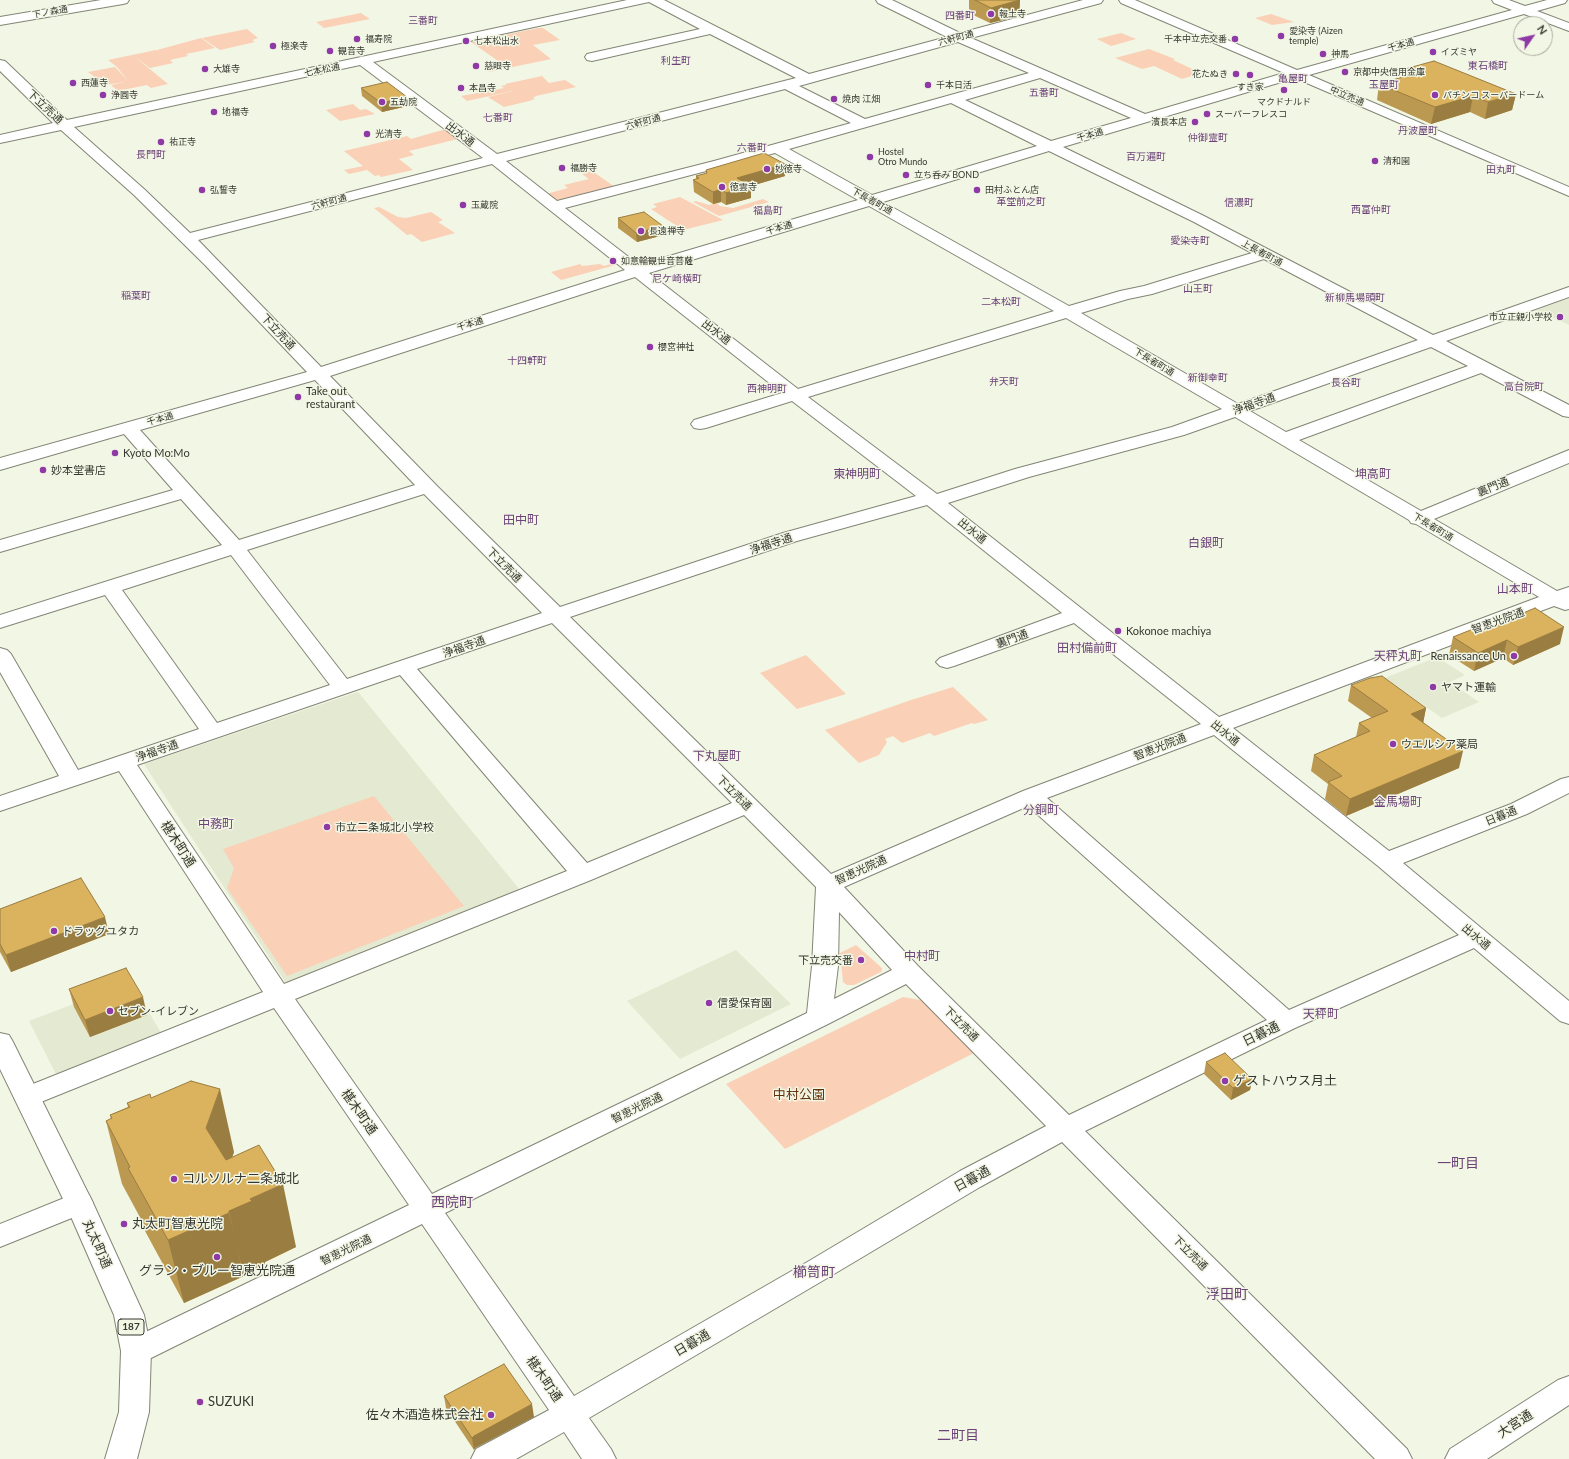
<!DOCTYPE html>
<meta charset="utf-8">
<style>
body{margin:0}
#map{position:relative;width:1569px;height:1459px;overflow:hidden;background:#f2f6e4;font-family:Lato,sans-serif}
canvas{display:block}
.north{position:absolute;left:1513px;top:16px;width:40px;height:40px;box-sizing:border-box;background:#f2f6e4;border:1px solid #a7aa9c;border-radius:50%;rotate:56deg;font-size:11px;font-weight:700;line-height:16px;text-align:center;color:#363730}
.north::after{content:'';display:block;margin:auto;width:14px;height:18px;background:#8e39a6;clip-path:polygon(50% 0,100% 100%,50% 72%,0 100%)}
</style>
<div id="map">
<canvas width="1569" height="1459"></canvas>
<div class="north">N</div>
</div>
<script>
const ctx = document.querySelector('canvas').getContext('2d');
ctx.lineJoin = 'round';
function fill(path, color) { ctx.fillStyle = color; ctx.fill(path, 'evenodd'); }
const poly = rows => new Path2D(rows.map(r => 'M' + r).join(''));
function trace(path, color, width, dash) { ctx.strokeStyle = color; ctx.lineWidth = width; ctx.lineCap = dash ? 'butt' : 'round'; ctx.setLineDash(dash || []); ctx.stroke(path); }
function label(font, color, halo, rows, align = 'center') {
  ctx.font = font + ' Lato,"Noto Sans JP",sans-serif'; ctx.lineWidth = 3; ctx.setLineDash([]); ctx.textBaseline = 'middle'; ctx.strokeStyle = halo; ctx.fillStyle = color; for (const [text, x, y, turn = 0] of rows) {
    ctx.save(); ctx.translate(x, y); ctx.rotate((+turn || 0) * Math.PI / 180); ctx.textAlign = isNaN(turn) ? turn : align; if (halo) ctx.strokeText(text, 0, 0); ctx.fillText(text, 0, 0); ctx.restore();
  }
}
fill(poly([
 [1569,295,1569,325,1532,308],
 [1437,657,1465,675,1450,682,1479,702,1442,718,1385,678],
 [358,692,520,890,286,983,144,764],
 [736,950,791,1004,680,1059,627,1001],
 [131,982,163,1036,58,1078,29,1021]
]), '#e4e9d1');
fill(poly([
 [361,13,370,19,324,28,316,22],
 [1271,14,1294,22,1272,25,1255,18],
 [538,28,543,28,560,40,533,45,551,59,489,72,483,68,501,63,471,42],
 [247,29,258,38,252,40,255,42,220,50,202,38],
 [1121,33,1136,39,1111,46,1097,39],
 [201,38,215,48,186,54,188,56,170,60,173,63,150,68,135,57,168,84,151,88,147,85,118,91,111,85,124,82,105,85,88,72,115,67,128,81,117,67,108,60,156,50,160,52,157,50],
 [1149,49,1175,59,1173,60,1201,73,1182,79,1154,66,1142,69,1115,58],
 [542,76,549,83,565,80,576,87,536,96,533,98,535,99,529,101,504,107,488,97,521,89,467,101,461,96,504,88,501,86,506,85,505,84],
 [353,104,360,110,366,109,375,114,340,121,326,110],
 [446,129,458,139,409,151,414,155,399,159,413,170,381,177,379,175,375,176,367,170,349,174,344,170,363,166,344,151,407,136,411,139],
 [592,171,615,187,557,202,546,194,568,188,564,185,589,179,582,174],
 [680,197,723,220,683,230,651,209,657,207,653,204],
 [763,199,769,202,719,216,693,202,696,201,709,205,717,203,720,206,733,208],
 [379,207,398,217,406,218,431,212,443,220,438,222,455,233,422,242,411,234,407,235,374,208],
 [621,261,623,263,561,280,551,272,580,264,582,266,600,264,604,266],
 [806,655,846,694,797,709,760,673],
 [953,687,988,720,974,724,972,723,934,736,930,733,902,743,893,736,885,739,887,742,879,755,859,763,825,730,911,700],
 [374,796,464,906,287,976,227,888,234,868,223,849],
 [856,945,882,968,882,970,881,972,854,985,847,985,843,982,840,953],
 [903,997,926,1001,978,1051,785,1149,726,1084]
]), '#fad0b7');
const minor = poly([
 [101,0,129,0,127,3,123,4,0,25,0,17,101,0],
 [627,0,664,0,809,74,947,37,878,3,876,0,892,0,960,33,1083,0,1103,0,1101,3,971,38,1145,114,1284,73,1121,3,1119,0,1135,0,1297,70,1512,10,1494,3,1492,0,1509,0,1525,6,1547,0,1567,0,1565,3,1537,11,1569,23,1569,31,1524,14,1309,75,1569,187,1569,196,1295,78,1063,147,1204,216,1433,335,1569,287,1569,297,1446,341,1569,405,1569,417,1563,416,1481,373,1299,440,1421,511,1569,450,1569,463,1434,519,1557,591,1569,587,1569,609,1565,610,1554,606,1233,728,1389,851,1511,804,1561,779,1569,777,1569,793,1527,814,1403,863,1569,1001,1569,1024,1560,1021,1474,948,1295,1028,1085,1131,1407,1449,1412,1459,1375,1459,1062,1142,980,1187,829,1277,589,1418,611,1449,616,1459,582,1459,564,1432,516,1459,471,1459,476,1449,549,1410,422,1224,147,1360,136,1363,125,1360,121,1351,125,1342,409,1205,274,1008,36,1104,27,1107,18,1104,14,1097,18,1090,263,992,119,771,0,811,0,796,59,776,0,672,0,648,7,650,11,654,78,770,199,729,105,595,0,628,0,615,222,545,181,499,0,552,0,540,173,490,124,434,0,470,0,458,307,372,205,265,134,195,61,130,0,143,0,135,53,123,0,71,0,60,5,61,67,120,627,0],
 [649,2,700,29,587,54,585,57,587,60,592,61,710,34,796,78,497,154,373,62,649,2],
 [958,42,1029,73,865,119,799,86,958,42],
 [360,65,483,158,190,233,144,189,74,127,360,65],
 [1040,78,1131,118,1051,141,965,100,1040,78],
 [785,89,851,123,714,161,557,201,506,161,785,89],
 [951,103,1037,146,872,195,789,149,951,103],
 [1049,151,1194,222,1252,253,1144,286,1120,291,1069,306,883,202,1049,151],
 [775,153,858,200,639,265,565,208,775,153],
 [492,164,625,270,321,367,198,240,492,164],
 [869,206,1054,311,798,389,649,273,869,206],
 [1264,259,1418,340,1238,404,1081,313,1128,299,1152,294,1264,259],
 [635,277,782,393,694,420,691,424,694,428,700,429,706,428,792,401,916,496,783,533,560,607,438,487,330,376,635,277],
 [1066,318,1222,409,1172,427,1015,469,937,494,808,397,1066,318],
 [1431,347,1468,366,1286,432,1250,411,1431,347],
 [315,380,415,485,239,540,140,430,315,380],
 [1235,417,1409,520,1411,523,1416,524,1539,597,1219,717,948,503,1029,477,1184,435,1235,417],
 [424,494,542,613,347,679,247,550,424,494],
 [927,505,1062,613,940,658,936,662,940,666,947,668,954,666,1074,623,1201,724,1023,791,831,874,570,617,797,541,927,505],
 [231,555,330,685,217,723,122,590,231,555],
 [552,623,732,803,587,863,417,669,552,623],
 [400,675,567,871,284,984,137,765,400,675],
 [1214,735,1378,866,1459,935,1289,1010,1047,798,1214,735],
 [1028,806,1267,1020,1069,1115,918,966,844,887,1028,806],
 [744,815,816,887,812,966,807,1013,432,1194,295,999,591,880,744,815],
 [839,912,892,970,834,999,838,966,839,912],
 [906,984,1046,1126,960,1171,809,1261,574,1396,445,1213,828,1024,906,984],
 [79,1192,89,1195,93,1203,89,1211,0,1247,0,1224,79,1192],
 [1569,1376,1569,1405,1487,1459,1445,1459,1450,1449,1558,1380,1569,1376]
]);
const major = poly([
 [0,1033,9,1035,13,1042,93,1203,144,1315,151,1351,149,1412,137,1459,105,1459,119,1412,121,1351,114,1315,65,1203,0,1069,0,1033]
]);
trace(minor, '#828575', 2);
trace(major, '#828575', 2);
fill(minor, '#fff');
fill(major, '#fff');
fill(poly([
 [969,0,1020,0,1019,16,990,23,969,13],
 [1405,69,1516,94,1512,110,1485,119,1470,112,1431,124,1377,100,1379,84,1404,77],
 [361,88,408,106,382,112,362,96],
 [706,170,785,176,751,186,751,198,726,205,721,202,713,204,694,192,693,180,696,179,696,176,706,174],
 [618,218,663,226,664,235,637,242,618,228],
 [1478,632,1560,644,1513,665,1503,658,1474,671,1449,655,1453,637],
 [1351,685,1426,708,1423,722,1459,768,1346,816,1325,799,1328,784,1311,771,1314,755,1356,737,1359,723,1372,718,1348,701],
 [0,909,109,934,11,972,0,952],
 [69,989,147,1015,90,1037,74,1007],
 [1206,1062,1252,1079,1250,1090,1231,1100,1204,1074],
 [151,1098,234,1152,232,1157,296,1247,265,1262,265,1264,243,1274,244,1276,184,1303,145,1231,142,1221,122,1184,106,1121,111,1119,110,1115,128,1107,127,1103],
 [444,1396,534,1417,475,1448,474,1450,446,1408]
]), '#bc9950');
fill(poly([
 [1020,0,1019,16,990,23,991,8],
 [1516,94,1512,110,1485,119,1488,102],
 [1473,96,1470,112,1431,124,1435,107],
 [407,97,408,106,382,112,381,103],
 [785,164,785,176,751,186,751,198,726,205,726,193,737,178],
 [721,189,721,202,713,204,713,192],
 [663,226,664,235,637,242,636,233],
 [1564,627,1560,644,1513,665,1518,647],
 [1507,640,1503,658,1474,671,1478,653],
 [1426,708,1423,724,1411,714],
 [1463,751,1459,768,1346,816,1350,799],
 [105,917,109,934,11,972,6,955],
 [143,997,147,1015,90,1037,85,1020],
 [1252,1079,1250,1090,1231,1100,1233,1088],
 [220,1089,234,1152,221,1191,206,1128],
 [283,1184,296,1247,265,1262,265,1264,243,1274,229,1211,250,1199],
 [229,1213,244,1276,184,1303,168,1240],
 [532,1404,534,1417,475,1448,474,1450,472,1438,474,1436]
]), '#997d41');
const building = poly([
 [975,0,1020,0,991,8,975,0],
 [1434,61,1516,94,1488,102,1473,96,1435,107,1379,84,1416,73,1405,69,1434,61],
 [387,82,407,97,381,103,361,88,387,82],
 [764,153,785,164,737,178,751,186,726,193,721,189,713,192,693,180,699,178,696,176,707,173,706,170,764,153],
 [644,212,663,226,636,233,618,218,644,212],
 [1535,608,1564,627,1518,647,1507,640,1478,653,1453,637,1473,629,1478,632,1535,608],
 [1382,676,1426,708,1411,714,1463,751,1350,799,1328,782,1342,776,1314,755,1370,731,1359,723,1388,711,1351,685,1370,678,1382,676],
 [81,878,105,917,6,955,0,944,0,909,81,878],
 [126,968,143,997,85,1020,69,989,126,968],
 [1225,1053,1252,1079,1233,1088,1206,1062,1225,1053],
 [191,1081,220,1089,206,1128,226,1160,259,1145,283,1184,250,1199,252,1201,229,1211,229,1213,168,1240,128,1168,130,1167,106,1121,112,1118,110,1115,130,1107,127,1103,150,1094,151,1098,191,1081],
 [504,1364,532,1404,474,1436,472,1438,444,1396,504,1364]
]);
fill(building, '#dbb25d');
trace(building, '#997d41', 1);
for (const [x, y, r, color] of [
 [991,14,4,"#8e39a6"],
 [1281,36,4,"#8e39a6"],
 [357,39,4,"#8e39a6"],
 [1235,39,4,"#8e39a6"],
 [466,41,4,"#8e39a6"],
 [273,46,4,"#8e39a6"],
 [330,51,4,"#8e39a6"],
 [1433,52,4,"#8e39a6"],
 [1323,54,4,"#8e39a6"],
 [476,66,4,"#8e39a6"],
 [205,69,4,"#8e39a6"],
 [1345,72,4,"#8e39a6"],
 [1236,74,4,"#8e39a6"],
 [1250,75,4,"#8e39a6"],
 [73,83,4,"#8e39a6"],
 [928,85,4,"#8e39a6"],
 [461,88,4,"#8e39a6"],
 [1284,90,4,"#8e39a6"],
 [103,95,4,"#8e39a6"],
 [1435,95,4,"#8e39a6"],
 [834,99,4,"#8e39a6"],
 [382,102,4,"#8e39a6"],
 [214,112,4,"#8e39a6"],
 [1207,114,4,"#8e39a6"],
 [1195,122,4,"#8e39a6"],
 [367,134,4,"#8e39a6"],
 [161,142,4,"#8e39a6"],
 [870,157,4,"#8e39a6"],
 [1375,161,4,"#8e39a6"],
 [562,168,4,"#8e39a6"],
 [767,169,4,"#8e39a6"],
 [906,175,4,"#8e39a6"],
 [722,187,4,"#8e39a6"],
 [202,190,4,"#8e39a6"],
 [977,190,4,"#8e39a6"],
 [463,205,4,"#8e39a6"],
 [641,231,4,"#8e39a6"],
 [613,261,4,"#8e39a6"],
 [1560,317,4,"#8e39a6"],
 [650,347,4,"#8e39a6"],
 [298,397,4,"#8e39a6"],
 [115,453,4,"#8e39a6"],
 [43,470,4,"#8e39a6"],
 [1118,631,4,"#8e39a6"],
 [1514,656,4,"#8e39a6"],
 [1433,687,4,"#8e39a6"],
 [1393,744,4,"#8e39a6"],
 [327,827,4,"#8e39a6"],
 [54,931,4,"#8e39a6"],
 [861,960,4,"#8e39a6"],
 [709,1003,4,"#8e39a6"],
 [110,1011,4,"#8e39a6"],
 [1225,1081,4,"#8e39a6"],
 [174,1179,4,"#8e39a6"],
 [124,1224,4,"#8e39a6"],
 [217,1257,4,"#8e39a6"],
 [200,1402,4,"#8e39a6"],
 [491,1415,4,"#8e39a6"]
]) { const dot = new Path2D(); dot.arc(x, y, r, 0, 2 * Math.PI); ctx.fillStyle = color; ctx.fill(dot); trace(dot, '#f2f6e4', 1.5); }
label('9px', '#363730', '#f2f6e4', [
 ["下ノ森通",50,12,-10],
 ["六軒町通",956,38,-15],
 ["千本通",1401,45,-16],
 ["七本松通",322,70,-12],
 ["中立売通",1347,96,23],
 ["六軒町通",643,122,-15],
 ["千本通",1090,135,-16],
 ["下長者町通",872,201,29],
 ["六軒町通",329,202,-15],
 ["千本通",779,228,-17],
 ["上長者町通",1262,253,28],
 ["千本通",470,324,-17],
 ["下長者町通",1154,362,31],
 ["千本通",160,419,-16],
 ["下長者町通",1433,527,31]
]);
label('9px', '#363730', '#f2f6e4', [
 ["報土寺",999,14],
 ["愛染寺 (Aizen",1289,31],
 ["temple)",1289,41],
 ["福寿院",365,39],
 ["千本中立売交番",1227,39,"right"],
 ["七本松出水",474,41],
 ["極楽寺",281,46],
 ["観音寺",338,51],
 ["イズミヤ",1441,52],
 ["神馬",1331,54],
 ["慈眼寺",484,66],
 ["大雄寺",213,69],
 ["京都中央信用金庫",1353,72],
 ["花たぬき",1228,74,"right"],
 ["西蓮寺",81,83],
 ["千本日活",936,85],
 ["すき家",1250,87,"center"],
 ["本昌寺",469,88],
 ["浄圓寺",111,95],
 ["パチンコ スーパードーム",1443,95],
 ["焼肉 江畑",842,99],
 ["五劫院",390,102],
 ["マクドナルド",1284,102,"center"],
 ["地福寺",222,112],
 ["スーパーフレスコ",1215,114],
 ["濱長本店",1187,122,"right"],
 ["光清寺",375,134],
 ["祐正寺",169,142],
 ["Hostel",878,152],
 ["Otro Mundo",878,162],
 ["清和園",1383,161],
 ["福勝寺",570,168],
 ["妙徳寺",775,169],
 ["立ち呑み BOND",914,175],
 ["徳雲寺",730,187],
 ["弘誓寺",210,190],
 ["田村ふとん店",985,190],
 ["玉蔵院",471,205],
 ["長遠禅寺",649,231],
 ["如意輪観世音菩薩",621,261],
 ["市立正親小学校",1552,317,"right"],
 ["櫻宮神社",658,347]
], 'left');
label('10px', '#6c4279', '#f2f6e4', [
 ["四番町",960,16],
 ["三番町",423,21],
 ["利生町",676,61],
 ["東石橋町",1488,66],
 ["亀屋町",1293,79],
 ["玉屋町",1384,85],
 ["五番町",1044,93],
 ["七番町",498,118],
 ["丹波屋町",1418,131],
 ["仲御霊町",1208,138],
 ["六番町",752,148],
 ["長門町",151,155],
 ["百万遍町",1146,157],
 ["田丸町",1501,170],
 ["革堂前之町",1021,202],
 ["信濃町",1239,203],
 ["西富仲町",1371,210],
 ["福島町",768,211],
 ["愛染寺町",1190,241],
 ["尼ケ崎横町",677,279],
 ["山王町",1198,289],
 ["稲葉町",136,296],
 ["新柳馬場頭町",1355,298],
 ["二本松町",1001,302],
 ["十四軒町",527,361],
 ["新御幸町",1208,378],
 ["弁天町",1004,382],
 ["長谷町",1346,383],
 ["高台院町",1524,387],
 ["西神明町",767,389]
]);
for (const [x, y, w] of [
 [131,1327,26]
]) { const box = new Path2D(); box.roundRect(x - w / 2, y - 8, w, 16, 3); ctx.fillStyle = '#f2f6e4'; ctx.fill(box); trace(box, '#363730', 1); }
label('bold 10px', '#363730', null, [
 ["187",131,1327]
]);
label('11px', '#363730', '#f2f6e4', [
 ["下立売通",45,107,43],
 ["出水通",460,134,37],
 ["下立売通",278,332,47],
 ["出水通",716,332,37],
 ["浄福寺通",1254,404,-19],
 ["裏門通",1493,487,-22],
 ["出水通",972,531,39],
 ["浄福寺通",771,544,-18],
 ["下立売通",504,565,45],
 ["智恵光院通",1498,621,-20],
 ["裏門通",1012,639,-20],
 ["浄福寺通",464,647,-19],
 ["出水通",1225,733,39],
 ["智恵光院通",1160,747,-21],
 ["浄福寺通",157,751,-19],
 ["下立売通",734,793,45],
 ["日暮通",1501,816,-22],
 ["智恵光院通",861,870,-24],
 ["出水通",1476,937,40],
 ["下立売通",961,1024,45],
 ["智恵光院通",637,1108,-26],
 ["智恵光院通",346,1250,-26],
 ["下立売通",1190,1253,45]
]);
label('11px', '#363730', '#f2f6e4', [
 ["Take out",306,391],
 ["restaurant",306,404],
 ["Kyoto Mo:Mo",123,453],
 ["妙本堂書店",51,470],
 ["Kokonoe machiya",1126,631],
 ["Renaissance Un",1506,656,"right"],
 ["ヤマト運輸",1441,687],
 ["ウエルシア薬局",1401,744],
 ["市立二条城北小学校",335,827],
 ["ドラッグユタカ",62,931],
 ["下立売交番",853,960,"right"],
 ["信愛保育園",717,1003],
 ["セブン-イレブン",118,1011]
], 'left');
label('12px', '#6c4279', '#f2f6e4', [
 ["東神明町",857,474],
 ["坤高町",1373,474],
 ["田中町",521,520],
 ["白銀町",1206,543],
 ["山本町",1515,589],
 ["田村備前町",1087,648],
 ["天秤丸町",1398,656],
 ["下丸屋町",717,756],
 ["金馬場町",1398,802],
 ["分銅町",1041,810],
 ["中務町",216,824],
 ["中村町",922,956],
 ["天秤町",1321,1014]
]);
label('13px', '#363730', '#f2f6e4', [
 ["椹木町通",178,844,57],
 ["日暮通",1261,1034,-26],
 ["椹木町通",359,1112,55],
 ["日暮通",972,1179,-29],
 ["丸太町通",97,1244,66],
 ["日暮通",692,1343,-30],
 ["椹木町通",544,1379,55],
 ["大宮通",1515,1424,-33]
]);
label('13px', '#363730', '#f2f6e4', [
 ["ゲストハウス月土",1233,1081],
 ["コルソルナ二条城北",182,1179],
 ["丸太町智恵光院",132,1224],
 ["グラン・ブルー智恵光院通",217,1271,"center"],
 ["SUZUKI",208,1402],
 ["佐々木酒造株式会社",483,1415,"right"]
], 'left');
label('13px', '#62300b', '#f2f6e4', [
 ["中村公園",799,1095]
]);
label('14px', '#6c4279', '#f2f6e4', [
 ["一町目",1458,1163],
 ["西院町",452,1202],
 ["櫛笥町",814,1272],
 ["浮田町",1227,1294],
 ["二町目",958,1435]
]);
</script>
